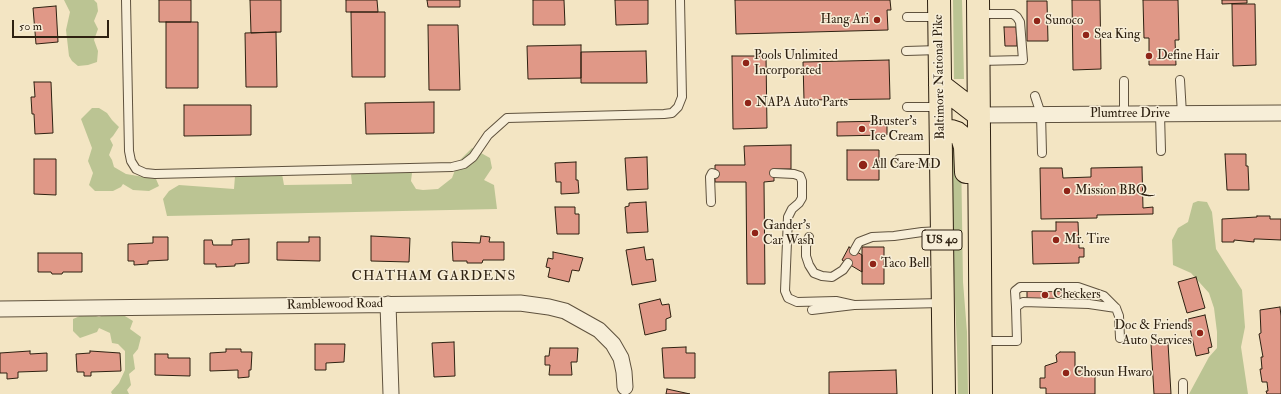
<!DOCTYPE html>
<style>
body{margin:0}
#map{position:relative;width:1281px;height:394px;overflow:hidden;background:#f3e5c3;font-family:"IM FELL Double Pica",serif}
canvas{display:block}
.scale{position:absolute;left:12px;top:20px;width:97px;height:18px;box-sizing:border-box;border:2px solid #2e2111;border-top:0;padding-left:5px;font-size:12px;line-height:14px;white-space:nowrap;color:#2e2111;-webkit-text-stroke:3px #f7eed8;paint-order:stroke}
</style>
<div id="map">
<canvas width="1281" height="394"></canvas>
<div class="scale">50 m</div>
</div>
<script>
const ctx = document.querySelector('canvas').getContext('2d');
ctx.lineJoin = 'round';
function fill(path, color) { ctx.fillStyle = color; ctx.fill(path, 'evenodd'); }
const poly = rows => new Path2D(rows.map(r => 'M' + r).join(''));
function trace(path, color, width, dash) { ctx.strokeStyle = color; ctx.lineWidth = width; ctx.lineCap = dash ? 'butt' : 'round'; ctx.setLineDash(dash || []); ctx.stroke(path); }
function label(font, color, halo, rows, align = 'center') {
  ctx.font = font + ' "IM FELL Double Pica",serif'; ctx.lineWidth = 3; ctx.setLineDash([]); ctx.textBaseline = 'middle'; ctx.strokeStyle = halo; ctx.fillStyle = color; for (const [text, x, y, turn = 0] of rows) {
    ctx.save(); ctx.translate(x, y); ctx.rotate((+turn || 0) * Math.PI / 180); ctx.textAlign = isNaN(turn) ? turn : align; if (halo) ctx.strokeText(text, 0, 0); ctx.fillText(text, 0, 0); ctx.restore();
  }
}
fill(poly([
 [64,0,94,0,97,3,98,11,94,21,98,29,94,40,98,51,97,62,88,65,78,66,72,61,69,56,66,30,70,12],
 [953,0,962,0,964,79,954,79],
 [92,108,99,108,107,113,112,120,119,127,113,136,110,139,113,145,109,155,112,160,114,167,126,174,156,179,159,186,149,191,133,190,123,184,121,187,113,191,95,191,89,185,93,173,88,161,92,148,81,119],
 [951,141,961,151,963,282,967,332,968,394,958,394,957,348,949,151],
 [472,148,490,158,492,168,484,180,494,185,497,209,167,216,163,199,169,191,179,185,234,189,235,176,282,174,284,185,352,184,351,175,357,166,413,165,411,181,416,189,423,190,438,189,452,178,458,162],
 [1198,201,1207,202,1212,212,1216,249,1242,290,1245,327,1241,347,1248,394,1189,394,1209,357,1217,348,1217,332,1214,308,1209,293,1191,273,1173,265,1172,240,1178,228,1188,222,1193,203],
 [115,310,133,321,130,329,141,337,138,349,133,355,135,369,129,374,131,385,127,390,129,394,112,394,111,392,119,383,125,370,125,351,118,344,112,343,110,333,99,328,97,332,80,338,73,331,73,319,87,313,99,317]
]), '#bbc493');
const building = poly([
 [159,0,191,0,191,22,159,22,159,0],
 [250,0,281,0,281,32,251,33,250,0],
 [346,0,377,0,378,12,346,12,346,0],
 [427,0,460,0,460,7,428,7,427,0],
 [533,0,564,0,565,25,533,25,533,0],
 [615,0,648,0,648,24,616,25,615,0],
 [735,0,890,0,891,10,887,10,888,30,736,34,735,0],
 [1072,0,1100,0,1101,69,1073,70,1072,0],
 [1143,0,1178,0,1179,40,1175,40,1176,65,1149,65,1149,38,1144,38,1143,0],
 [1222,0,1247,0,1247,3,1222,4,1222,0],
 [1027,1,1047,1,1048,41,1027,41,1027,1],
 [1232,4,1255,4,1256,65,1233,66,1232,4],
 [56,6,58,42,36,44,33,8,56,6],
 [351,12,385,12,385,77,352,77,351,12],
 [166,22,198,22,198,88,166,88,166,22],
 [428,25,458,25,460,90,429,90,428,25],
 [1004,27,1016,27,1017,46,1005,46,1004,27],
 [276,32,277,87,246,87,245,33,276,32],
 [581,45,581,78,528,79,527,46,581,45],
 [646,51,647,83,581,83,581,52,646,51],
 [732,56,766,56,767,128,733,129,732,56],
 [889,60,890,99,804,100,803,62,889,60],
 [34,82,51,82,53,133,35,134,34,114,32,114,31,97,35,97,34,82],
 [434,102,434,133,366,134,365,103,434,102],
 [184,105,251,105,251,135,184,136,184,105],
 [887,121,887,135,837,136,837,122,887,121],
 [791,145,791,169,774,169,774,181,764,182,765,284,747,284,746,182,715,182,715,165,745,165,744,146,791,145],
 [847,150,879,150,879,180,847,180,847,150],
 [1225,154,1246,154,1246,166,1248,166,1249,190,1227,190,1225,154],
 [647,157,648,189,627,190,625,158,647,157],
 [34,159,56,159,56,195,34,194,34,159],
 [576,162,576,180,578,180,579,193,561,194,561,182,556,182,555,163,576,162],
 [1142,167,1143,208,1153,207,1153,214,1097,215,1097,218,1041,219,1040,168,1062,168,1063,178,1091,177,1091,168,1142,167],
 [646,202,648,232,627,233,625,207,629,206,629,203,646,202],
 [555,207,575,207,575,214,579,214,579,234,557,234,555,207],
 [1257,216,1270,216,1270,219,1281,219,1281,240,1258,239,1254,239,1254,242,1234,240,1234,242,1222,242,1222,219,1257,217,1257,216],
 [1056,222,1078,222,1079,248,1084,248,1084,257,1079,257,1079,263,1033,264,1032,231,1056,231,1056,222],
 [371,236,410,238,409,262,371,261,371,236],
 [481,236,490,237,489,242,504,242,504,260,483,260,482,263,467,263,467,261,453,261,452,242,480,243,481,236],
 [153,237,168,237,168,260,148,261,148,264,134,265,134,261,128,261,128,244,153,243,153,237],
 [309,237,320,237,320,261,277,260,277,242,309,242,309,237],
 [249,239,249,263,235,264,235,266,216,267,216,264,204,264,204,240,212,240,213,245,232,245,232,240,249,239],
 [644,247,646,260,653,259,656,281,632,285,626,250,644,247],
 [849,247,862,255,862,272,842,260,849,247],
 [862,247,884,247,884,284,862,284,862,247],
 [553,252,583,258,579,271,572,270,569,282,548,277,550,268,546,267,548,258,553,259,553,252],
 [38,253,82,253,82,272,63,272,62,274,52,274,51,272,38,272,38,253],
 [1196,277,1205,308,1187,313,1178,282,1196,277],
 [1062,290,1062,299,1027,299,1027,291,1062,290],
 [660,299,662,305,669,304,671,317,666,319,666,330,645,335,639,304,660,299],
 [1280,307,1281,316,1281,394,1267,394,1266,391,1268,391,1267,382,1262,382,1260,369,1262,369,1261,357,1263,357,1259,334,1261,333,1260,310,1280,307],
 [1205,315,1212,347,1208,348,1209,353,1196,356,1188,319,1205,315],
 [454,342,455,376,434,377,432,343,454,342],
 [1168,343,1171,394,1154,394,1151,344,1168,343],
 [315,344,345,344,344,362,326,363,326,370,315,370,315,344],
 [686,347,686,353,695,353,695,378,664,378,662,348,686,347],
 [550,348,578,348,577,362,571,362,572,375,549,375,550,365,545,365,545,356,549,356,550,348],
 [226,349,241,349,241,352,252,352,251,370,249,370,249,377,238,378,238,370,210,371,210,353,226,352,226,349],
 [30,351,30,354,47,353,47,371,18,372,18,378,7,379,7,373,0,373,0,353,30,351],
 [90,351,120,353,121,371,91,372,91,376,84,376,84,372,77,372,76,354,90,353,90,351],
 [1060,352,1075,352,1075,371,1087,371,1087,376,1095,376,1095,394,1046,394,1046,388,1040,388,1040,378,1045,378,1045,366,1057,362,1056,355,1060,352],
 [155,354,168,354,168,358,190,358,190,376,155,375,155,354],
 [896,370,897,394,829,394,829,372,896,370],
 [667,389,690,394,666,394,667,389]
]);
fill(building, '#e09887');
trace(building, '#2e2111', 1);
const service = poly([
 [126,0,129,151,131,161,136,169,145,173,155,174,452,167,464,164,473,157,488,135,507,118,664,114,672,113,678,107,682,97,680,0],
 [979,14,1013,14,1017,17,1020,22,1023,60,980,61],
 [907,17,939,17],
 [906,51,939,50],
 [1180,80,1182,114],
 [1124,81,1124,114],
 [1035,96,1041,114,1042,153],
 [907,107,940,107],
 [1160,114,1161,151],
 [899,159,940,159],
 [774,173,794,174,800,176,802,181,802,198,799,203,792,209,788,217,785,291,788,298,797,302,836,301,854,305],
 [711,202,710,177,712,173,715,174],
 [809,237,806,246,806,256,809,265,814,273,822,276,832,277,843,270,848,263],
 [854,251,859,242,872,237,894,236,922,232,941,231],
 [1016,307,1015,291,1020,287,1078,287,1104,296,1116,308,1119,316,1120,338],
 [812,310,854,305,942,303],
 [982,341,1017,341,1016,307,1023,302,1089,304,1116,308],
 [1183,394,1183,383]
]);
const minor = poly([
 [979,115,1281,113],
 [388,304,391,394],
 [0,309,520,303,549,307,565,311,599,330,613,344,621,358,624,372,625,387]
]);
const primary = poly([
 [939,0,944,394],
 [978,0,981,394],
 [940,85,979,115],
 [941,132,951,131,957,133,962,137,965,147,966,172]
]);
trace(service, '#5f523e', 10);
trace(minor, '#5f523e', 17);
trace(primary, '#2e2111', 24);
trace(service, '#f7eed8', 8);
trace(minor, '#f7eed8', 15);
trace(primary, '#f3e5c3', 22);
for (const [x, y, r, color] of [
 [877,20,4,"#8f2418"],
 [1037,21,4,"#8f2418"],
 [1086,35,4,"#8f2418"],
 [1149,56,4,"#8f2418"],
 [746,63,4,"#8f2418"],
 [748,103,4,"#8f2418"],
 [862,129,4,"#8f2418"],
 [863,165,5,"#8f2418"],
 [1067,191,4,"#8f2418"],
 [755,233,4,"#8f2418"],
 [1056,240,4,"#8f2418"],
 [873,264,4,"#8f2418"],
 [1045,295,4,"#8f2418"],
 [1200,333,4,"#8f2418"],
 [1066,373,4,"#8f2418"]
]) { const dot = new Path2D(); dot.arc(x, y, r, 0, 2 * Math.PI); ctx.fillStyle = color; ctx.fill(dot); trace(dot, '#f7eed8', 1.5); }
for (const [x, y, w] of [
 [942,240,40]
]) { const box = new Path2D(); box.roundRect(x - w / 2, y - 10, w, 20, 3); ctx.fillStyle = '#f7eed8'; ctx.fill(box); trace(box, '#2e2111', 1); }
label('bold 12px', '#2e2111', null, [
 ["US 40",942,240]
]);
label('13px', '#2e2111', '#f7eed8', [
 ["Hang Ari",869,20,"right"],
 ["Sunoco",1045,21],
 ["Sea King",1094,35],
 ["Pools Unlimited",754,56],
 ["Incorporated",754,71],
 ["Define Hair",1157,56],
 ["NAPA Auto Parts",756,103],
 ["Bruster's",870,122],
 ["Ice Cream",870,137],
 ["All Care MD",872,165],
 ["Mission BBQ",1075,191],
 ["Gander's",763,226],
 ["Car Wash",763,241],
 ["Mr. Tire",1064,240],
 ["Taco Bell",881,264],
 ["Checkers",1053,295],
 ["Doc & Friends",1192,326,"right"],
 ["Auto Services",1192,341,"right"],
 ["Chosun Hwaro",1074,373]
], 'left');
label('13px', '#2e2111', '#f7eed8', [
 ["Baltimore National Pike",940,77,-91],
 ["Plumtree Drive",1130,114],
 ["Ramblewood Road",335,305,-1]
]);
ctx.letterSpacing = '1px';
label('14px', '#2e2111', '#f7eed8', [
 ["CHATHAM GARDENS",434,277]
]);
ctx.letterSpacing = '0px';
</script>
